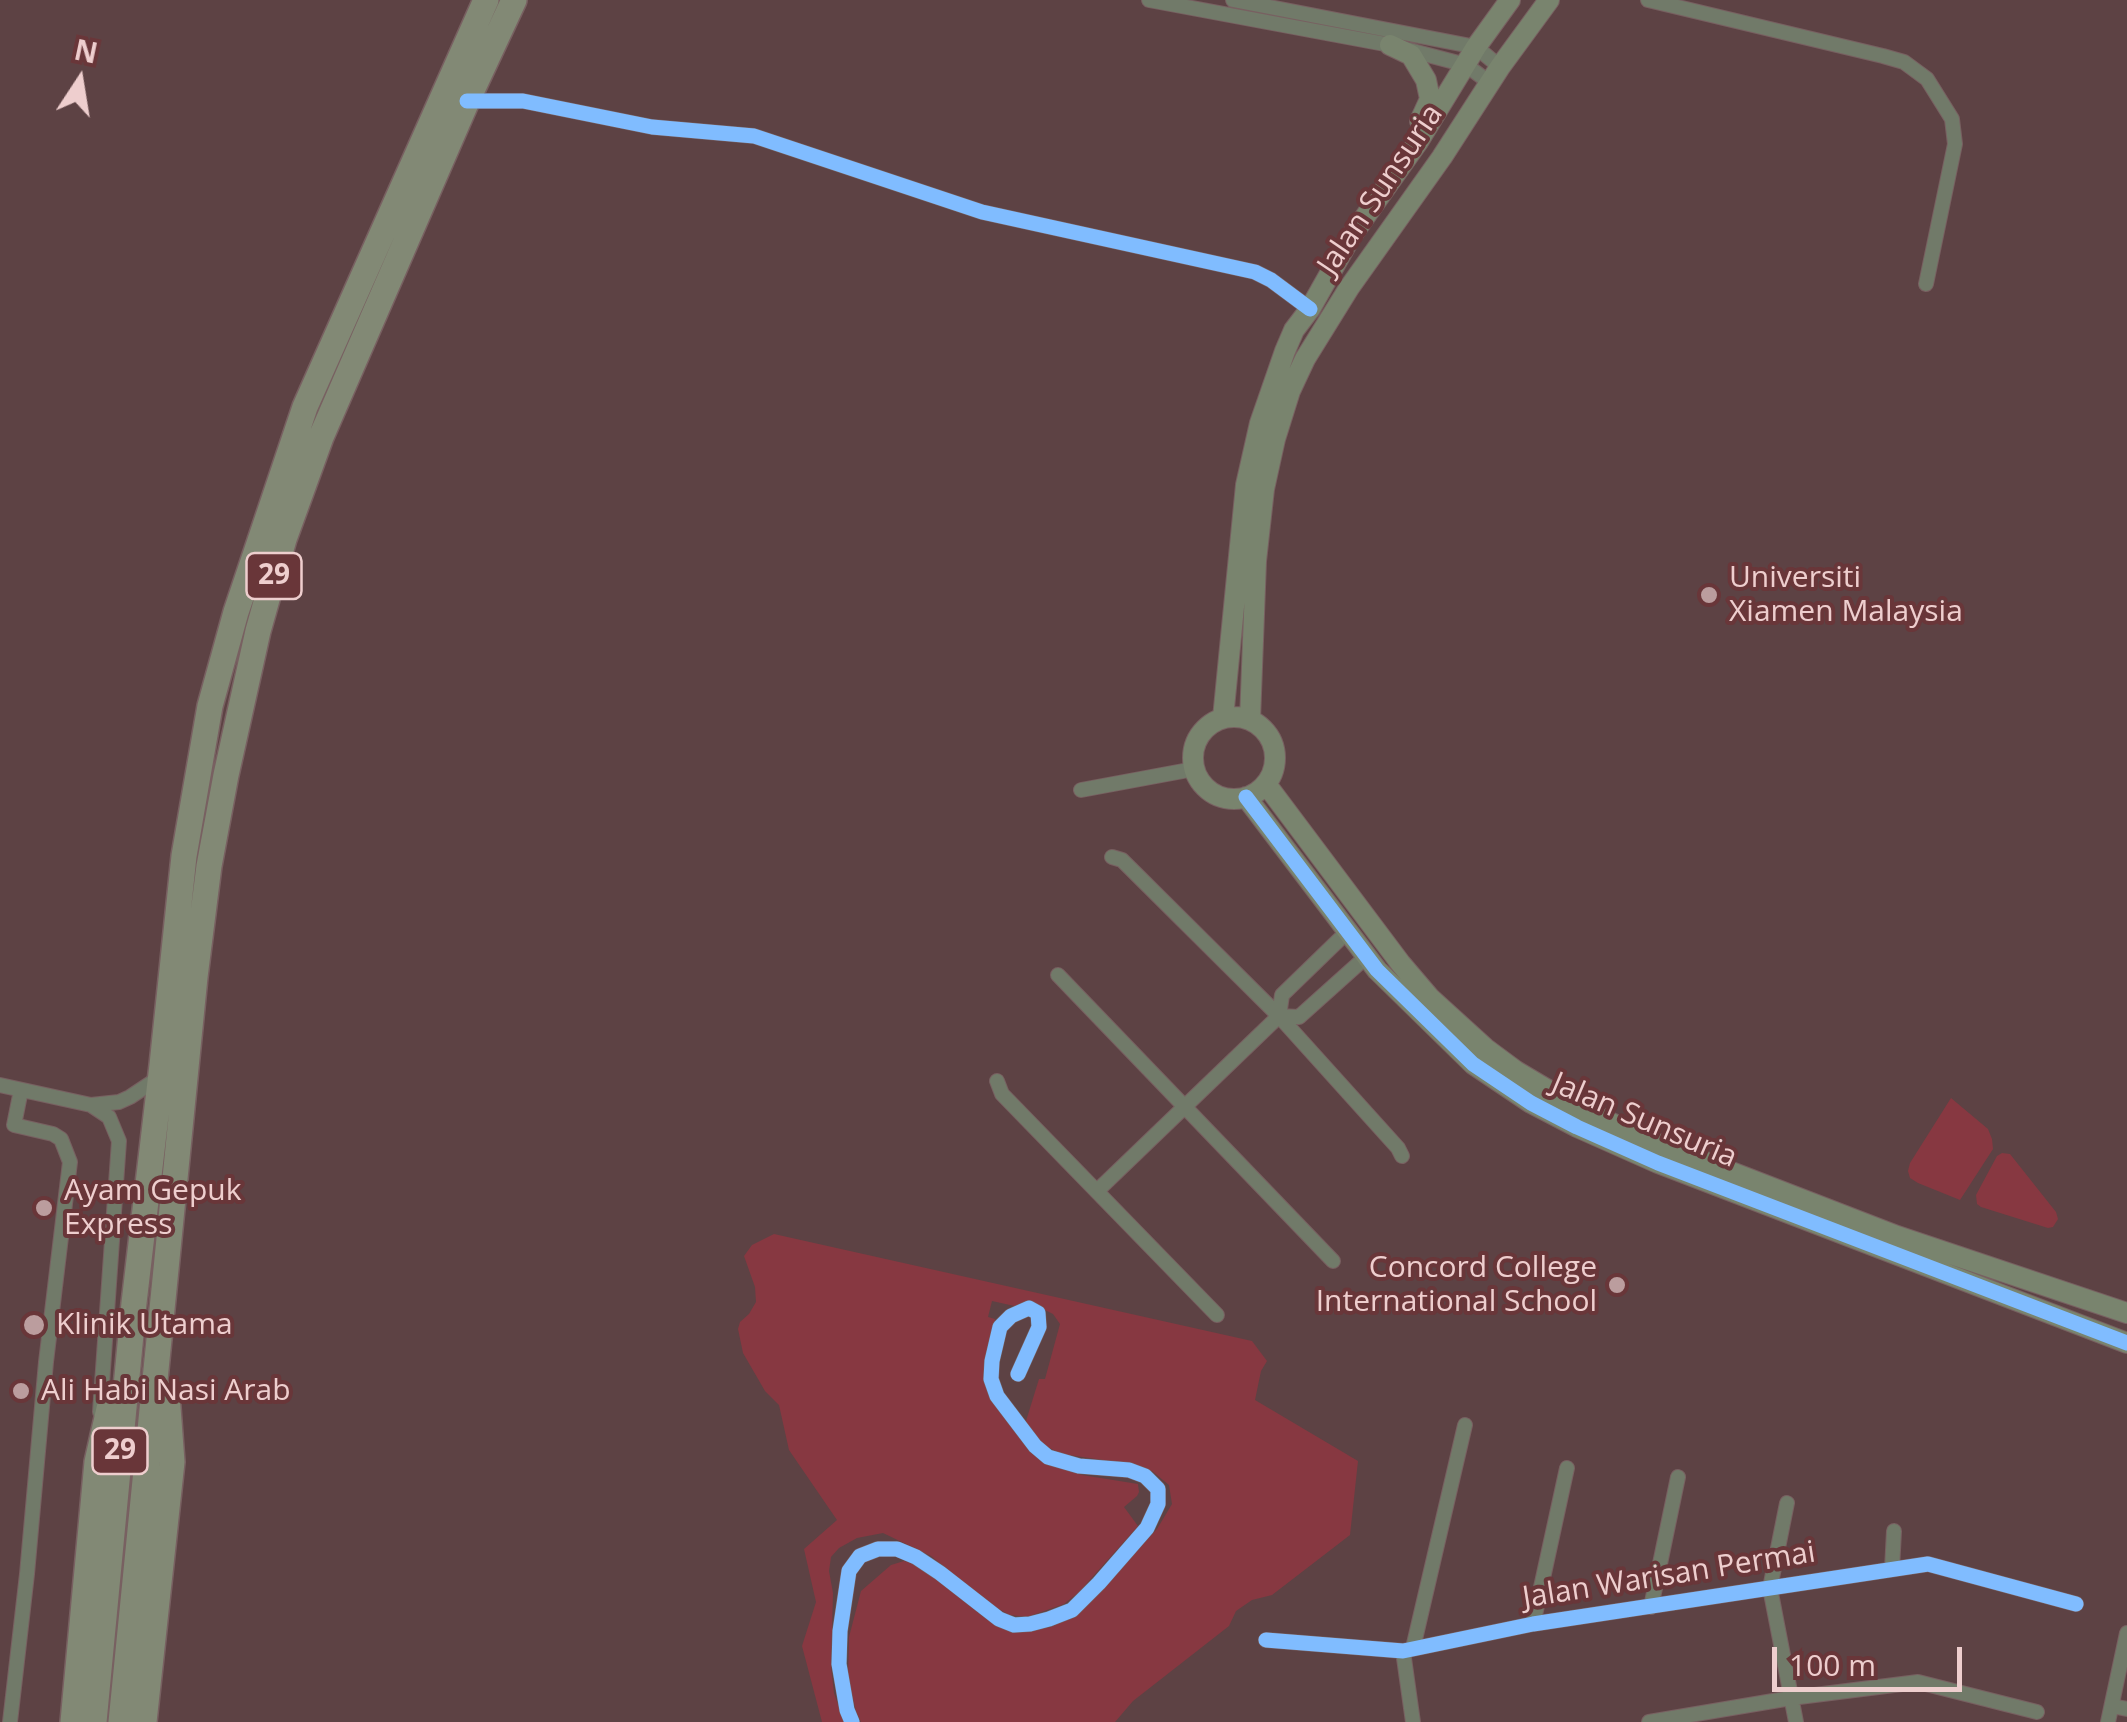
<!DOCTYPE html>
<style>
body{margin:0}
#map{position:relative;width:2127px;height:1722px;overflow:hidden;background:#5d4244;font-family:"Open Sans",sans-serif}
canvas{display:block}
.north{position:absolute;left:30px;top:30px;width:100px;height:100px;-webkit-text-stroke:8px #693639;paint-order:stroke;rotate:12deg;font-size:28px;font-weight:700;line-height:40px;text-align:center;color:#eecece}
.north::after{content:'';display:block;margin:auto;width:35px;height:45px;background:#eecece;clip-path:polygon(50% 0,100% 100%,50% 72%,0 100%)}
.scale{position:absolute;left:1772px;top:1647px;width:190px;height:45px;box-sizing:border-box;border:5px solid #eecece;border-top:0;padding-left:12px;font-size:30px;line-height:35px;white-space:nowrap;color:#eecece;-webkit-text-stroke:8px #693639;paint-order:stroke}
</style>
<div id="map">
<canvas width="2127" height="1722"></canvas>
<div class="north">N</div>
<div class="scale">100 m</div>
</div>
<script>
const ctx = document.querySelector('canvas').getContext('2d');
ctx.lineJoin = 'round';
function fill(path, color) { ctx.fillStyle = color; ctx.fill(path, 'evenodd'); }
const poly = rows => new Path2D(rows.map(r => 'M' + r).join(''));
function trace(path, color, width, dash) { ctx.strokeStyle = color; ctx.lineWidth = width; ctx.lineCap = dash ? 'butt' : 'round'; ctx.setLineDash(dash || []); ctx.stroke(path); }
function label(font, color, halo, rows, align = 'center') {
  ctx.font = font + ' "Open Sans",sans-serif'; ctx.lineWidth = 8; ctx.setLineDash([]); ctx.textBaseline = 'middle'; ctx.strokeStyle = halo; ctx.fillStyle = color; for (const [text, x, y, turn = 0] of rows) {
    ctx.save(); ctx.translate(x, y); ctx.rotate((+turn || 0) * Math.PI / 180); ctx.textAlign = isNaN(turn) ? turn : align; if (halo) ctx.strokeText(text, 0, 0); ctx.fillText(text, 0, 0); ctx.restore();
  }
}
fill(poly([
 [1951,1098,1988,1129,1992,1139,1993,1149,1960,1200,1918,1183,1910,1178,1908,1171,1910,1163],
 [2002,1153,2010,1154,2056,1212,2058,1219,2053,1227,2048,1228,1981,1207,1977,1204,1976,1195,1997,1156],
 [774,1234,1252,1341,1267,1361,1261,1371,1255,1400,1358,1461,1350,1535,1272,1595,1252,1600,1236,1611,1229,1626,1133,1701,1115,1722,861,1722,856,1711,848,1678,849,1637,861,1591,891,1565,904,1561,914,1564,933,1576,985,1618,1001,1626,1025,1632,1051,1627,1072,1617,1106,1584,1157,1529,1172,1504,1169,1485,1152,1471,1130,1464,1062,1454,1037,1442,1026,1421,1039,1379,1045,1379,1060,1324,1053,1314,1037,1306,1021,1303,1019,1307,992,1301,988,1317,995,1319,986,1360,1014,1430,1029,1451,1045,1463,1082,1475,1138,1484,1139,1492,1137,1496,1124,1507,1138,1526,1079,1592,1064,1604,1027,1617,1010,1615,993,1606,931,1556,883,1533,857,1538,839,1548,831,1557,829,1571,833,1593,831,1667,834,1693,844,1722,822,1722,802,1646,816,1602,804,1549,837,1520,789,1450,779,1405,765,1391,743,1353,738,1329,740,1322,749,1314,756,1302,755,1287,744,1256,752,1245]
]), '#873841');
const street = poly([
 [1149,0,1390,45,1466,65,1490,83],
 [1233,0,1476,47,1500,67],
 [1648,0,1883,56,1904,62,1927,79,1952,119,1955,144,1926,284],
 [467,101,523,101,652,127,754,136,982,212,1255,272,1271,280,1310,309],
 [1081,790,1194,769],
 [1112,857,1122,860,1279,1016,1398,1148,1402,1156],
 [1058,975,1333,1261],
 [1279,1016,1299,1017,1367,956],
 [997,1081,1002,1094,1217,1315],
 [0,1085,91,1105,119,1102,130,1097,160,1077],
 [91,1105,109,1117,119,1141,100,1412],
 [1097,1191,1279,1016,1282,995,1348,931],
 [1787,1503,1770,1588,1796,1722],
 [1892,1569,1894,1531],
 [1651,1607,1678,1477],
 [1533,1624,1567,1468],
 [1266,1640,1403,1651,1533,1624,1928,1564,2076,1604],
 [1413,1648,1465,1425],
 [1403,1651,1413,1722],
 [2112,1706,2127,1709],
 [10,1722,27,1574,46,1362,70,1162,61,1139,53,1134,14,1125,21,1090],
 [852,1722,847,1710,839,1664,840,1631,849,1571,860,1556,878,1549,897,1549,916,1557,940,1573,999,1619,1014,1625,1030,1624,1049,1619,1072,1610,1099,1583,1147,1528,1158,1504,1158,1489,1145,1476,1129,1470,1079,1466,1048,1457,1035,1446,997,1396,991,1379,992,1361,1000,1327,1011,1316,1029,1308,1038,1313,1039,1327,1018,1374],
 [1649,1722,1791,1698,1918,1682,2037,1712],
 [2108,1722,2127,1633]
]);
const secondary = poly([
 [1390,45,1411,55,1426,80,1430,99,1420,121],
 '1193 758a41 41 0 1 1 82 0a41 41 0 1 1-82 0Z',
 [1223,718,1246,485,1260,423,1285,351,1294,330,1310,309,1350,238,1418,142,1476,47,1510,0],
 [1250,720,1256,561,1264,489,1275,439,1290,391,1305,359,1349,288,1442,157,1500,67,1549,0],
 [1266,784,1401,964,1430,998,1485,1048,1516,1071,1575,1106,1646,1139,1897,1236,2127,1313],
 [1246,797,1377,970,1473,1064,1531,1103,1577,1127,1658,1163,2127,1343]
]);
const highway = poly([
 [73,1722,97,1462,111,1400],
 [94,1722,134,1303,162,1065,184,856,210,706,236,612,305,407,486,0],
 [121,1722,195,977,209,866,226,775,258,631,284,539,321,437,467,101,514,0],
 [144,1722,172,1462,167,1394]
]);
trace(street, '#786061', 16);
trace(secondary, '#786061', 22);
trace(highway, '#786061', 28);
trace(street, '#717a69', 14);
trace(secondary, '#79846e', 20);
trace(highway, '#828975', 25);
trace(poly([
 [467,101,523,101,652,127,754,136,982,212,1255,272,1271,280,1310,309],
 [1246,797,1377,970,1473,1064,1531,1103,1577,1127,1658,1163,2127,1343],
 [1266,1640,1403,1651,1533,1624,1928,1564,2076,1604],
 [852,1722,847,1710,839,1664,840,1631,849,1571,860,1556,878,1549,897,1549,916,1557,940,1573,999,1619,1014,1625,1030,1624,1049,1619,1072,1610,1099,1583,1147,1528,1158,1504,1158,1489,1145,1476,1129,1470,1079,1466,1048,1457,1035,1446,997,1396,991,1379,992,1361,1000,1327,1011,1316,1029,1308,1038,1313,1039,1327,1018,1374]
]), '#80bcff', 15);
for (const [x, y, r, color] of [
 [1709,595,10,"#bb9d9e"],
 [44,1208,10,"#bb9d9e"],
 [1617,1285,10,"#bb9d9e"],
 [34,1325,12,"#bb9d9e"],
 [21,1391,10,"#bb9d9e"]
]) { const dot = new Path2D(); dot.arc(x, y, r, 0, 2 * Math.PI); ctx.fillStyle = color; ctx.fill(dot); trace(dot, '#693639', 4); }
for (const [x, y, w] of [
 [274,576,55],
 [120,1451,55]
]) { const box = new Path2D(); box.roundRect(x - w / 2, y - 23, w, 46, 8); ctx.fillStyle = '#693639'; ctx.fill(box); trace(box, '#eecece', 2.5); }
label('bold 28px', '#eecece', null, [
 ["29",274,576],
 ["29",120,1451]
]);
label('30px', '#eecece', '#693639', [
 ["Jalan Sunsuria",1381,190,-56],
 ["Jalan Sunsuria",1644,1121,23],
 ["Jalan Warisan Permai",1669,1576,-9]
]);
label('30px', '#eecece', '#693639', [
 ["Universiti",1729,578],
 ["Xiamen Malaysia",1729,612],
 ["Ayam Gepuk",64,1191],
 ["Express",64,1225],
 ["Concord College",1597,1268,"right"],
 ["International School",1597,1302,"right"],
 ["Klinik Utama",56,1325],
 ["Ali Habi Nasi Arab",41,1391]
], 'left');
</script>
